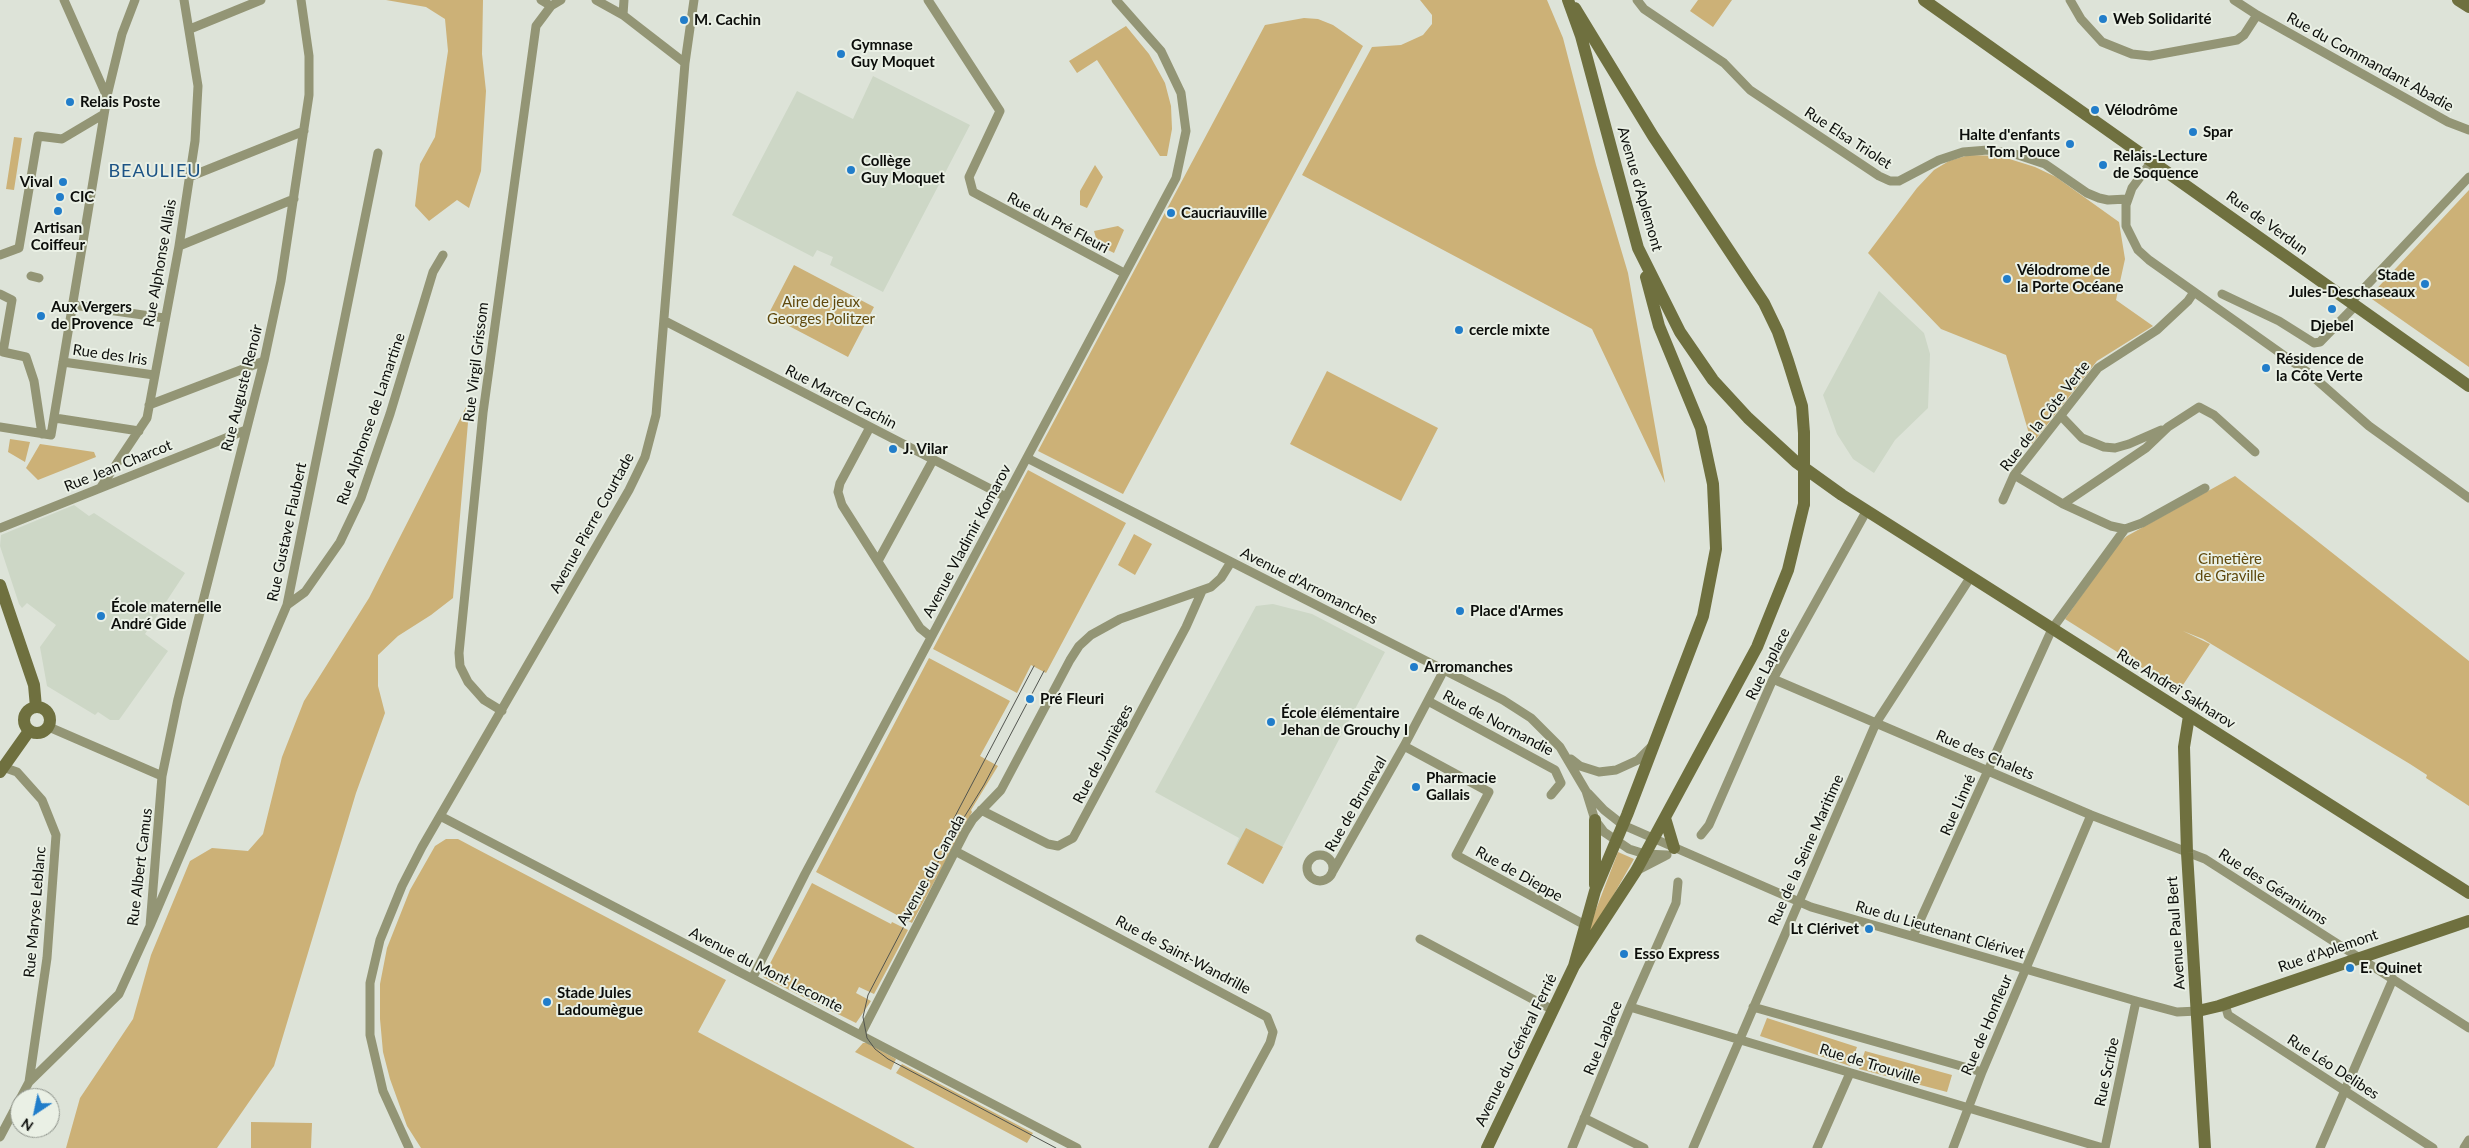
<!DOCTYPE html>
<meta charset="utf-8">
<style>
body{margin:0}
#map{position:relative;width:2469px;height:1148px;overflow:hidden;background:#dde3d8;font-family:Lato,sans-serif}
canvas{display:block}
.north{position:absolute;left:10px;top:1088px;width:50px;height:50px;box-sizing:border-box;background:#eaf0e5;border:1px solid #91968e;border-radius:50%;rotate:214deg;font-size:14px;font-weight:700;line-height:20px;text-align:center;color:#0c0e0b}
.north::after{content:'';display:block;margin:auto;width:18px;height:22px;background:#217dca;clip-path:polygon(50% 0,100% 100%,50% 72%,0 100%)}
</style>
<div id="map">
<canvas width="2469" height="1148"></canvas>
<div class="north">N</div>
</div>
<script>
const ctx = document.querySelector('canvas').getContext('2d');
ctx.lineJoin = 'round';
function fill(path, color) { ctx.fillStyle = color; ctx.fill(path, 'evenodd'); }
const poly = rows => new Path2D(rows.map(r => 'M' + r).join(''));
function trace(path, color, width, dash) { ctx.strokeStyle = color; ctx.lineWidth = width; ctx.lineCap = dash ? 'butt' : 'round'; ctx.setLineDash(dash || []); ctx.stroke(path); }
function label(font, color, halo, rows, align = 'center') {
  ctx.font = font + ' Lato,sans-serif'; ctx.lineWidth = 4; ctx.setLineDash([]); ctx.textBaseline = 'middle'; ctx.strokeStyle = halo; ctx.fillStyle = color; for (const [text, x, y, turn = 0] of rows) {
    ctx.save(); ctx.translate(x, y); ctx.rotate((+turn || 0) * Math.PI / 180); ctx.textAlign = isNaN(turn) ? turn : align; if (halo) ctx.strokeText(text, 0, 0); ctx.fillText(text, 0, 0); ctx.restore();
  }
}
fill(poly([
 [873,76,970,125,883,292,830,265,833,257,817,250,813,257,732,215,797,91,853,119],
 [1879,291,1924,333,1930,354,1928,408,1895,440,1874,473,1853,459,1837,434,1823,395],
 [74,505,89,516,94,513,185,573,145,634,168,651,119,720,110,720,98,712,95,715,47,686,40,647,56,625,27,603,22,608,19,604,0,546,1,535],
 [1273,604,1312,614,1385,652,1263,884,1227,864,1239,838,1155,792,1256,606]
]), '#cdd7c6');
fill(poly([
 [386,0,483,0,482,54,486,91,481,171,469,208,457,200,429,221,415,206,420,164,435,137,448,51,445,19,426,7],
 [1420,0,1547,0,1563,38,1596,165,1628,273,1665,483,1592,329,1302,175,1372,47,1401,45,1423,35,1432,24,1432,15],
 [1698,0,1732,0,1713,27,1690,11],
 [1304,18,1318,19,1333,25,1363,46,1123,494,1038,451,1265,25],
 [1126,26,1149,54,1165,83,1171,106,1172,129,1167,156,1160,156,1097,60,1077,73,1069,61],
 [14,137,22,138,14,190,6,189],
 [1969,155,2000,156,2035,167,2056,177,2119,222,2125,259,2116,300,2153,326,2097,361,2032,444,2006,355,1941,329,1868,253,1917,188,1934,170,1949,161],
 [1095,165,1103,177,1087,208,1080,205,1080,191],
 [2469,190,2469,367,2369,297],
 [1118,226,1124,230,1114,253,1098,245,1094,231],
 [794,265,874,307,848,357,768,315],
 [1327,371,1438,428,1401,501,1290,444],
 [470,399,453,598,431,615,398,636,378,655,378,686,385,713,356,793,274,1066,217,1148,66,1148,80,1098,133,1019,151,955,190,861,212,848,248,851,263,834,282,757,304,701,369,598],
 [10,439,30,442,25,462,8,452],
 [40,444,94,452,96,457,38,480,26,468],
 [1028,470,1126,523,1046,673,1031,665,1017,693,933,649],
 [2235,476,2469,661,2469,806,2426,778,2427,775,2410,764,2203,639,2183,631,2210,644,2179,691,2065,619,2118,544,2127,536],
 [1134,534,1152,544,1135,575,1118,565],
 [929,658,1010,701,980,756,998,766,971,810,972,812,912,923,816,872],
 [1246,828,1283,847,1263,884,1227,864],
 [446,839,458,839,473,847,726,980,698,1032,915,1148,421,1148,407,1126,390,1079,383,1052,380,1019,380,984,387,948,410,890,435,846],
 [1618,852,1634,859,1577,959],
 [812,883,891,924,892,922,908,930,874,994,859,987,856,993,871,1001,856,1023,763,977],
 [1767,1018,1857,1047,1850,1066,1760,1036],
 [863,1043,867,1043,896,1059,891,1070,855,1052],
 [1865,1051,1952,1075,1947,1092,1859,1069],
 [902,1064,1033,1133,1027,1143,896,1073],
 [251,1122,312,1123,311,1148,251,1148]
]), '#ccb177');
trace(poly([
 [541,0,551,6],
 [596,0,623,15,685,63],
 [928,0,1000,111,969,177,973,192,1124,273],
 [1637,0,1644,9,1724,63,1750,90,1879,176,1890,181,1899,181,1939,160,1963,152,1988,150,2015,154,2045,164,2087,193,2099,198,2108,200,2127,199],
 [2070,0,2081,19,2102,42,2132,54,2150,56,2237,40,2244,35,2257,15],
 [2234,0,2257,15,2448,122,2469,130],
 [623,15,624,0],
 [190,29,261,0],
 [107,96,122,34,135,0],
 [2152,161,2132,188,2126,205,2126,226,2138,250,2149,260,2310,374,2369,426,2469,498],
 [189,177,304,131],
 [179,246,294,199],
 [0,255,19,248,38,136,62,139,104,114],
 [31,276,39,278],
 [0,294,12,300,3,352,26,357,34,381,42,434],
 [2222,294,2279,321,2314,343,2320,342,2355,306],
 [2351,302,2469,177],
 [73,305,164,318],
 [665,321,1006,497],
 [63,362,154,375],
 [149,405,264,361],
 [2061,416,2082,438,2104,447,2115,448,2129,444,2161,430],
 [55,418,139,431],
 [0,427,51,435,107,97,64,0],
 [870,427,840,483,838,492,842,505,920,628,931,637],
 [1027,458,1503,700,1531,718,1560,747,1586,791,1595,820,1604,832,1629,849,1645,854,1667,855],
 [2014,475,2063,504,2111,526,2125,529,2142,523,2205,488],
 [101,487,147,418,179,246,195,141,198,86,184,0],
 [2003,500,2014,475,2098,368,2157,330,2188,301,2194,292],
 [2063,504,2146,448,2168,427,2199,407,2214,415,2255,452],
 [0,528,246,430],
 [878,561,933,460],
 [287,605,305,592,340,542,361,498,390,414,433,272,443,255],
 [1773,679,2091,815,2205,859,2469,1028],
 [1428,701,1555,770,1561,783,1551,795],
 [502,711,484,700,468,682,460,666,459,653,483,413,536,26,551,6,561,0],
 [1404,746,1489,792,1456,855,1585,925],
 [1571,759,1580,766,1599,772,1616,770,1638,760,1652,746],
 [0,766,17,772,42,800,56,835,47,958,29,1082],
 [162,776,178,699,264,361,281,281,309,95,309,56,301,0],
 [1588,793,1604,810,1623,825,1811,907,2136,1001,2177,1012,2198,1011],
 [981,810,1048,844,1058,846,1073,838,1186,627,1202,591],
 [442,817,1077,1148],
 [1701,835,1709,825,1773,679,1867,510],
 [955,851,1267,1017,1273,1032,1270,1043,1213,1148],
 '1307 868a13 13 0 1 1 26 0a13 13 0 1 1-26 0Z',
 [1333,871,1404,746,1444,670],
 [1636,871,1667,855],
 [150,926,287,605,378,153],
 [1913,936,2052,629,2125,529],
 [1420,939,1553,1010],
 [753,977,805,874,1176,178,1186,131,1181,93,1161,51,1116,0],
 [2225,1004,2228,1015,2433,1148],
 [1630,1007,2103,1148],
 [1753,1007,1982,1072],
 [861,1034,965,832,973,819,1001,790,1070,660,1079,646,1091,635,1120,619,1211,587,1221,578,1231,562],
 [1584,1118,1644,1148],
 [0,1137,29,1082,119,994,150,926,162,776,49,727],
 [409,1148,383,1091,370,1035,370,983,380,940,402,886,422,847,629,490,645,457,656,415,685,63,694,0],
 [1572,1148,1630,1007,1676,903,1678,882],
 [1693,1148,1876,723,1970,578],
 [1817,1148,1850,1073],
 [1953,1148,1982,1072,2091,815],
 [2105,1148,2136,1001],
 [2320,1148,2393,979],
 [2464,1148,2469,1140]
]), '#939575', 9);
trace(poly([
 [1568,0,1581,36,1638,248,1680,332,1713,380,1748,418,1796,462,1842,495,2469,893],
 [1924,0,2469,386],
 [2458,0,2469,7],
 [1575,8,1653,136,1764,303,1778,332,1788,361,1802,406,1804,433],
 [0,585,34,685,36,707],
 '24 720a13 13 0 1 1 26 0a13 13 0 1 1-26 0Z',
 [2189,716,2184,747,2187,853,2205,1148],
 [0,772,29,731],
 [1665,818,1674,848],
 [1595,820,1595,885],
 [1574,966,1595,891,1627,815,1703,616,1716,549,1713,484,1701,428,1659,326,1646,277],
 [2198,1011,2219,1006,2469,921],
 [1487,1148,1574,966,1636,871,1757,647,1788,570,1804,504]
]), '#6f703f', 12);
trace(poly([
 [1044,671,984,785,947,845,915,905,868,995,863,1017,867,1038,875,1049,888,1059,1056,1148],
 [951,824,1034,666]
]), '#51544e', 1);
trace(poly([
 [1804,504,1804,433]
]), '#6f703f', 12);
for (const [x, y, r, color] of [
 [2103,19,5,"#217dca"],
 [684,20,5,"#217dca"],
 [841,54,5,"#217dca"],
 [70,102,5,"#217dca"],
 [2095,110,5,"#217dca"],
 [2193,132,5,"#217dca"],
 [2070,144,5,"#217dca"],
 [2103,165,5,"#217dca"],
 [851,170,5,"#217dca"],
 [63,182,5,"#217dca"],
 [60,197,5,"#217dca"],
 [58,211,5,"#217dca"],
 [1171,213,5,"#217dca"],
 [2007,279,5,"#217dca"],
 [2425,284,5,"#217dca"],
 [2332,309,5,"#217dca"],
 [41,316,5,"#217dca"],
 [1459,330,5,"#217dca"],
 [2266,368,5,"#217dca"],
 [893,449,5,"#217dca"],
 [1460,611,5,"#217dca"],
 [101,616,5,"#217dca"],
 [1414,667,5,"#217dca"],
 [1030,699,5,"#217dca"],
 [1271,722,5,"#217dca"],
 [1416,787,5,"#217dca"],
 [1869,929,5,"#217dca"],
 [1624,954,5,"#217dca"],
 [2350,968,5,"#217dca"],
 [547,1002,5,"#217dca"]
]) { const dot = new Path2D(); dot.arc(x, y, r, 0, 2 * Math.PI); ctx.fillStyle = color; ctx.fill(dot); trace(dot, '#eaf0e5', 2); }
label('bold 15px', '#0c0e0b', '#eaf0e5', [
 ["Web Solidarité",2113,19],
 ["M. Cachin",694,20],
 ["Gymnase",851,45],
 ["Guy Moquet",851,62],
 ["Relais Poste",80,102],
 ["Vélodrôme",2105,110],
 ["Spar",2203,132],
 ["Halte d'enfants",2060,135,"right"],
 ["Tom Pouce",2060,152,"right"],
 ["Relais-Lecture",2113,156],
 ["de Soquence",2113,173],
 ["Collège",861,161],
 ["Guy Moquet",861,178],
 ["Vival",53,182,"right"],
 ["CIC",70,197],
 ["Caucriauville",1181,213],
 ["Artisan",58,228,"center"],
 ["Coiffeur",58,245,"center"],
 ["Vélodrome de",2017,270],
 ["la Porte Océane",2017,287],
 ["Stade",2415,275,"right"],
 ["Jules-Deschaseaux",2415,292,"right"],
 ["Aux Vergers",51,307],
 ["de Provence",51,324],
 ["Djebel",2332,326,"center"],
 ["cercle mixte",1469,330],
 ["Résidence de",2276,359],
 ["la Côte Verte",2276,376],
 ["J. Vilar",903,449],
 ["École maternelle",111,607],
 ["André Gide",111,624],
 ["Place d'Armes",1470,611],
 ["Arromanches",1424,667],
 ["Pré Fleuri",1040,699],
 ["École élémentaire",1281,713],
 ["Jehan de Grouchy I",1281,730],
 ["Pharmacie",1426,778],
 ["Gallais",1426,795],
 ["Lt Clérivet",1859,929,"right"],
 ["Esso Express",1634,954],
 ["E. Quinet",2360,968],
 ["Stade Jules",557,993],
 ["Ladoumègue",557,1010]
], 'left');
label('15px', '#0c0e0b', '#eaf0e5', [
 ["Rue du Commandant Abadie",2370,62,29],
 ["Rue Elsa Triolet",1848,138,33],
 ["Avenue d'Aplemont",1640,189,74],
 ["Rue du Pré Fleuri",1058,223,28],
 ["Rue de Verdun",2267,223,36],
 ["Rue Alphonse Allais",160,263,-80],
 ["Rue des Iris",110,355,8],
 ["Rue Virgil Grissom",476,362,-83],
 ["Rue Auguste Renoir",242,388,-76],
 ["Rue Marcel Cachin",841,397,27],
 ["Rue de la Côte Verte",2045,416,-52],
 ["Rue Alphonse de Lamartine",371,419,-71],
 ["Rue Jean Charcot",118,466,-22],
 ["Avenue Pierre Courtade",592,523,-61],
 ["Rue Gustave Flaubert",287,532,-78],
 ["Avenue Vladimir Komarov",967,541,-62],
 ["Avenue d'Arromanches",1309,586,27],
 ["Rue Laplace",1768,664,-63],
 ["Rue Andreï Sakharov",2176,689,32],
 ["Rue de Normandie",1498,723,28],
 ["Rue de Jumièges",1103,754,-62],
 ["Rue des Chalets",1985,755,23],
 ["Rue de Bruneval",1356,804,-60],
 ["Rue Linné",1958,805,-66],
 ["Rue de la Seine Maritime",1806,850,-66],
 ["Rue Albert Camus",140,867,-83],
 ["Avenue du Canada",931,870,-61],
 ["Rue de Dieppe",1519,874,29],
 ["Rue des Géraniums",2273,887,33],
 ["Rue Maryse Leblanc",35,912,-85],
 ["Rue du Lieutenant Clérivet",1940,930,16],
 ["Avenue Paul Bert",2176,933,-94],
 ["Rue d'Aplemont",2328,951,-19],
 ["Rue de Saint-Wandrille",1183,955,28],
 ["Avenue du Mont Lecomte",766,970,27],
 ["Rue de Honfleur",1987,1025,-67],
 ["Rue Laplace",1603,1038,-68],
 ["Avenue du Général Ferrié",1516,1050,-64],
 ["Rue de Trouville",1870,1064,17],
 ["Rue Léo Delibes",2333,1067,33],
 ["Rue Scribe",2107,1072,-78]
]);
label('15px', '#5f480c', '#eaf0e5', [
 ["Aire de jeux",821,302],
 ["Georges Politzer",821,319],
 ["Cimetière",2230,559],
 ["de Graville",2230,576]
]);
ctx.letterSpacing = '1px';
label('18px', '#1c5385', '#eaf0e5', [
 ["BEAULIEU",155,171]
]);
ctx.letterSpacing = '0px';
</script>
